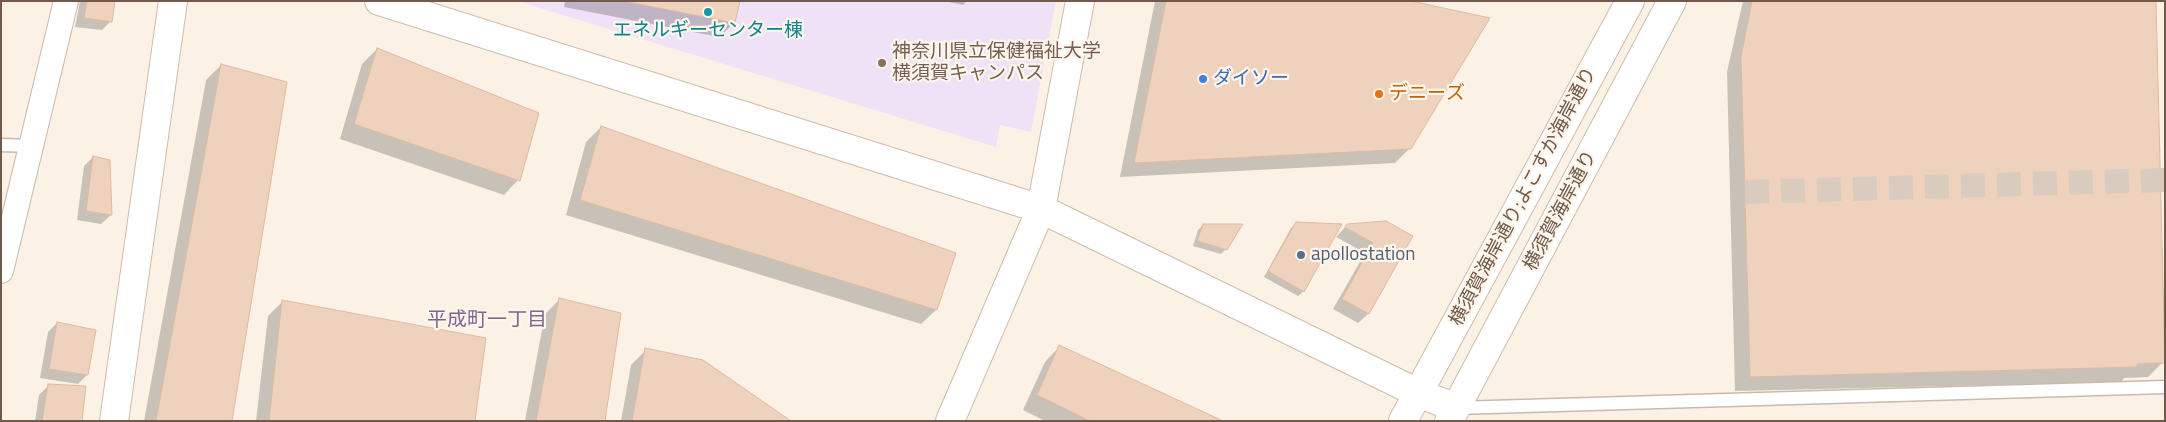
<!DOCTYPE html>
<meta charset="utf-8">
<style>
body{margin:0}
#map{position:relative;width:2166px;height:422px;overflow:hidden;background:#fbf2e5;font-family:"Titillium Web",sans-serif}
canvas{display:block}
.frame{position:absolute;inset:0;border:2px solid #72594c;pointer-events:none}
</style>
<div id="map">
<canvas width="2166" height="422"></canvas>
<div class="frame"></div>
</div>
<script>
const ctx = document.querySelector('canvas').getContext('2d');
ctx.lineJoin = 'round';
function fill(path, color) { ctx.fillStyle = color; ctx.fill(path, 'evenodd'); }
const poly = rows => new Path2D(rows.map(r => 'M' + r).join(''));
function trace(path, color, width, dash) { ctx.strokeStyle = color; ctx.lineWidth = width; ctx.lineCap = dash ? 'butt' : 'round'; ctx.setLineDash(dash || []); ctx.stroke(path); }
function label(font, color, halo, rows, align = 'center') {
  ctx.font = font + ' "Titillium Web","Noto Sans JP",sans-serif'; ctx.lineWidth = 4.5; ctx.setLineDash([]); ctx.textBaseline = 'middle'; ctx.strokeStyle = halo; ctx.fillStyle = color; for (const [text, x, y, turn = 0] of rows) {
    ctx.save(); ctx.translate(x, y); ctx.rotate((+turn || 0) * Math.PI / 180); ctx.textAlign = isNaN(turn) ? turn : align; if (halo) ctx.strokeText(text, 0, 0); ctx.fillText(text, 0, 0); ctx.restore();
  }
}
fill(poly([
 [517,1,1056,1,1031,132,1000,125,996,147]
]), '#efe2f7');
fill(poly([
 [80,1,114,1,111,21,102,30,75,27],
 [565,1,738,1,734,23,719,37,564,7],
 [944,1,967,1,963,5],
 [1155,1,1405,1,1410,148,1395,163,1120,177],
 [1743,1,2154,1,2163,362,2148,377,2124,378,2121,382,1735,391,1727,72],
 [377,49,518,180,504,195,340,139,362,64],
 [221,65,231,421,144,421,206,80],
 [601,127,936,310,921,324,566,215,586,142],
 [93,157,109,161,111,215,101,224,77,220,84,166],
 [1297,223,1340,225,1303,292,1298,296,1264,277,1291,228],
 [1203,225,1226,249,1221,254,1193,246,1198,230],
 [1347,225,1411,237,1368,314,1358,323,1333,309,1365,253,1336,237],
 [560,299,604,421,525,421,545,314],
 [283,301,474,421,256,421,268,316],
 [57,323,87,375,78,384,40,378,48,332],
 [1059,347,1220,421,1045,421,1023,410,1045,362],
 [646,350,788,421,621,421,631,365],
 [48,386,80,421,35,421,39,395]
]), '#0003');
const building = poly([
 [87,1,115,1,112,22,84,18,87,1],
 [623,1,740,1,735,23,623,1],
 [1166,1,1411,1,1490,18,1411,149,1134,163,1166,1],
 [1752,1,2156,1,2165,363,2137,364,2137,367,1750,377,1741,57,1752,1],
 [377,48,539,113,520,181,354,124,377,48],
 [221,64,287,82,232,421,156,421,221,64],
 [601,126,956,253,937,310,580,200,601,126],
 [93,156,110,160,112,215,86,211,93,156],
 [1386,221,1413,236,1369,314,1342,299,1373,243,1345,227,1347,224,1386,221],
 [1296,222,1342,224,1304,292,1268,271,1296,222],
 [1203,224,1243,224,1227,250,1197,241,1203,224],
 [559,298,621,313,605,421,536,421,559,298],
 [282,300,486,338,475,421,269,421,282,300],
 [57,322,96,330,88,375,49,369,57,322],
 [1059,345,1223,421,1090,421,1037,395,1059,345],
 [645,348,703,360,791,421,632,421,645,348],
 [48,384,86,386,82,421,42,421,48,384]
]);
fill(building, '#eed2be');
trace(building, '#e0b8a0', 1);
trace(poly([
 [1745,192,2165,180]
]), '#d9ccbf', 24, [24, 12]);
const lane = poly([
 [1,145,31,146],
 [1456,408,2165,387]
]);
const street = poly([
 [1,271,66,1]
]);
const secondary = poly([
 [379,1,1041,209,1418,393,1456,408],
 [114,421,173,1],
 [950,421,1041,209,1080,1],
 [1403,421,1630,1],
 [1449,421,1672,1]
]);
trace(lane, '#cbbaac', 15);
trace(street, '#cbbaac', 26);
trace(secondary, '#d0bcac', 30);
trace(lane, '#fff', 12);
trace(street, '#fff', 24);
trace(secondary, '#fff', 28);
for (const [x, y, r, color] of [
 [708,12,5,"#0f9aa8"],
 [882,63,5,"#8d6e63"],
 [1203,79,5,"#3f7fe0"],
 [1379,94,5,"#e8710a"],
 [1301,255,5,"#5c6f8a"]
]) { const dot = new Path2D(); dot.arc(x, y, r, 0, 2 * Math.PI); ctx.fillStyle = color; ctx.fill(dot); trace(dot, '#fef6eb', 2); }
label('19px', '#0d838f', '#fef6eb', [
 ["エネルギーセンター棟",708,31]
]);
label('19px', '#785e54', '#fef6eb', [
 ["神奈川県立保健福祉大学",892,52],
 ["横須賀キャンパス",892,74]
], 'left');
label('19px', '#366cbe', '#fef6eb', [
 ["ダイソー",1213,79]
], 'left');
label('19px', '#c56008', '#fef6eb', [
 ["デニーズ",1389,94]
], 'left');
label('19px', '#72594c', '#fef6eb', [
 ["横須賀海岸通り;よこすか海岸通り",1524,197,-62],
 ["横須賀海岸通り",1561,211,-62]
]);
label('19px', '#4e5e75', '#fef6eb', [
 ["apollostation",1311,255]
], 'left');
label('20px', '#80648e', '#fef6eb', [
 ["平成町一丁目",487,321]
]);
</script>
